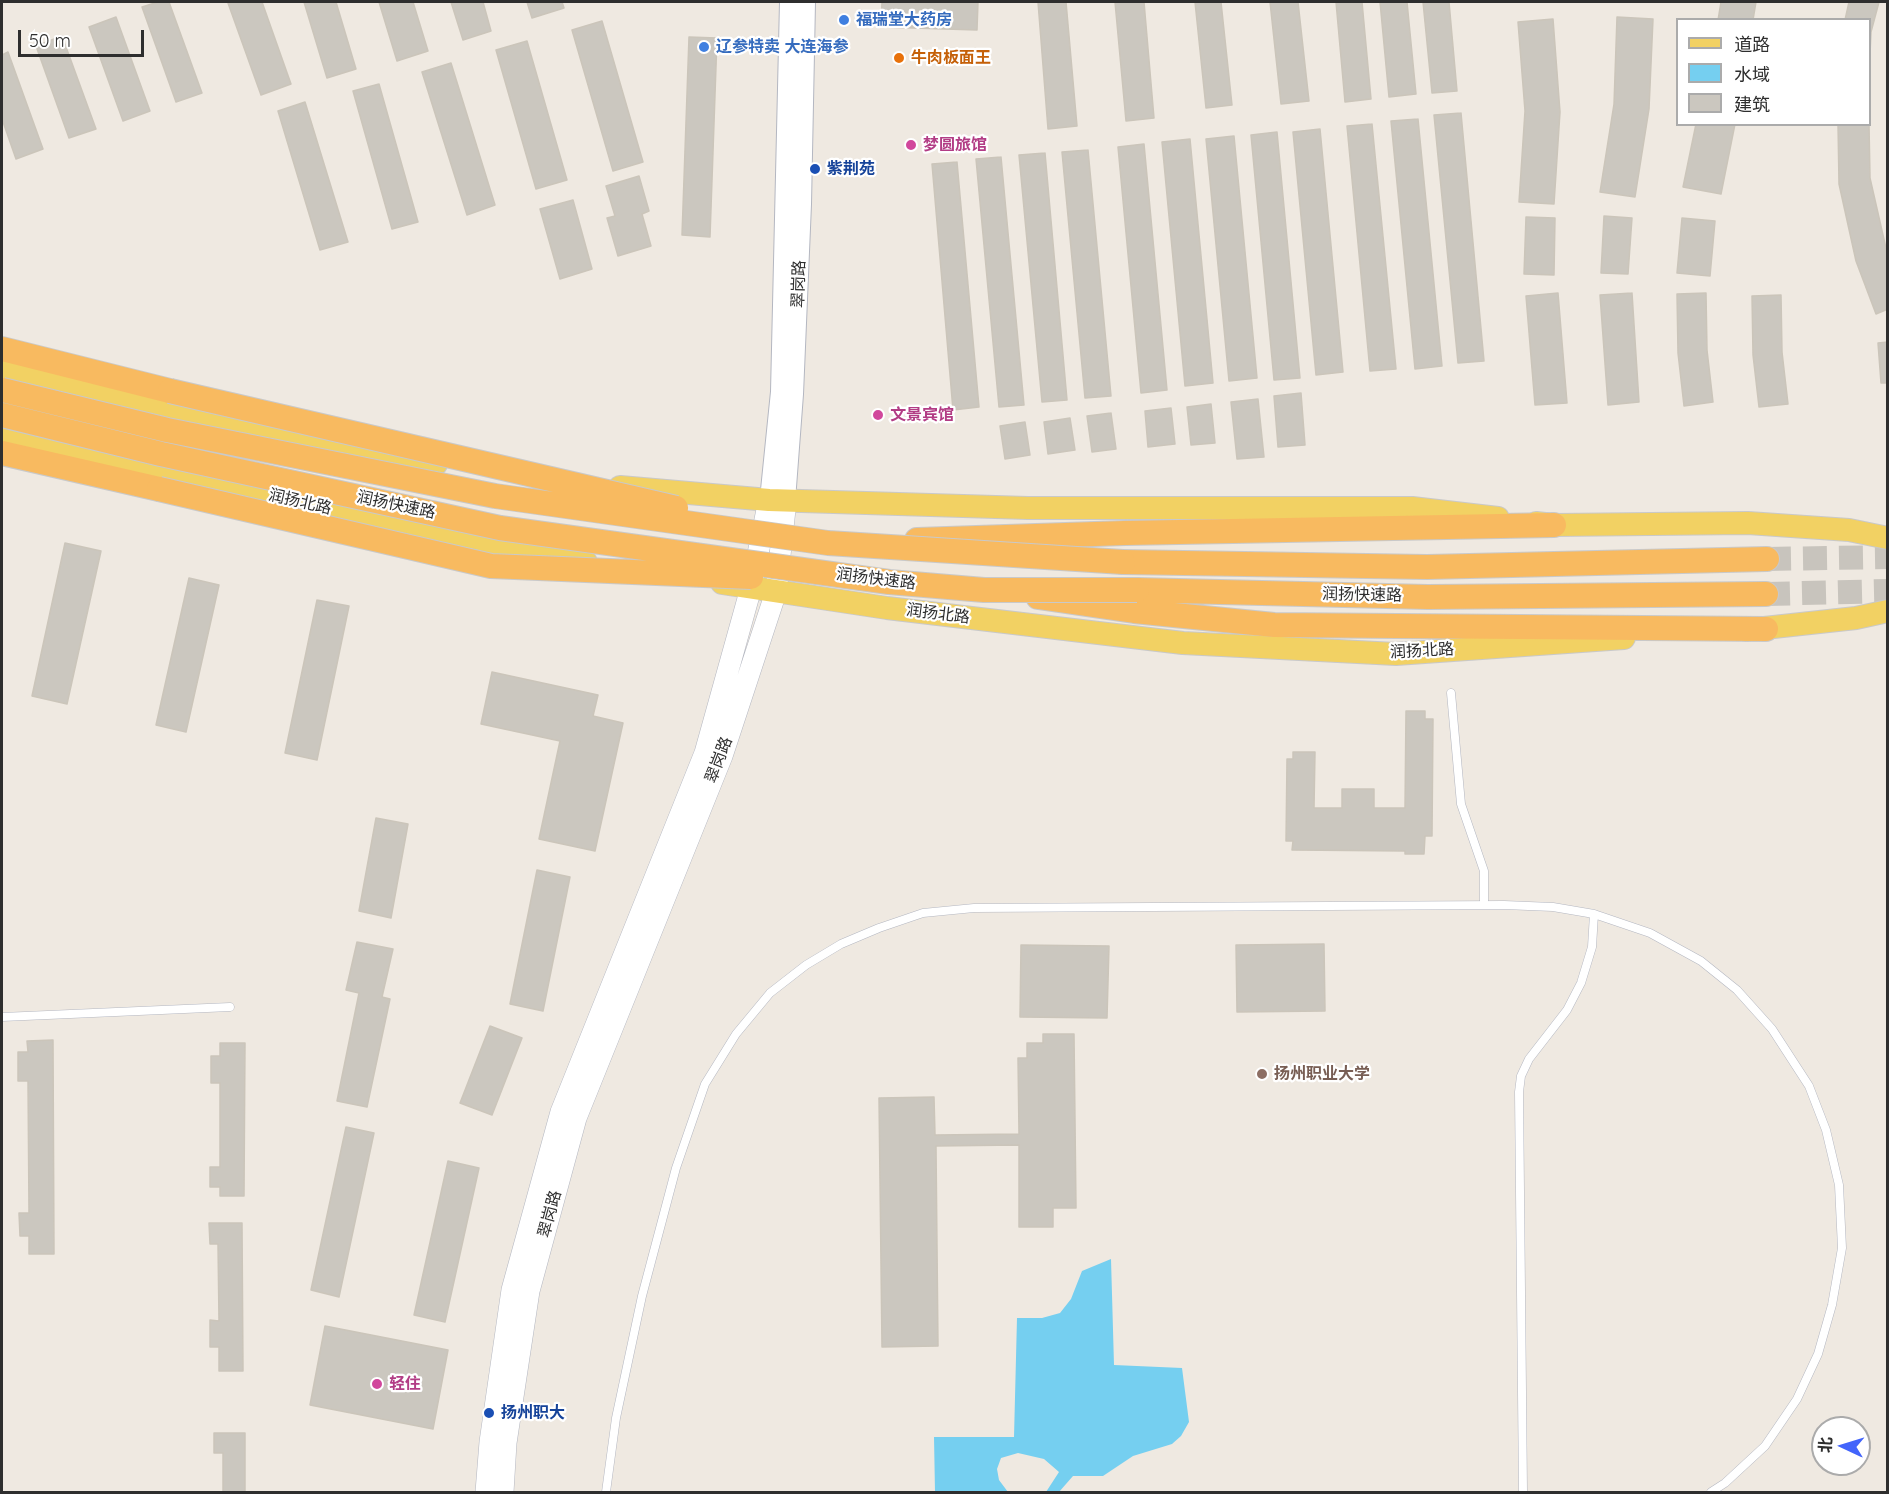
<!DOCTYPE html>
<meta charset="utf-8">
<style>
body{margin:0}
#map{position:relative;width:1889px;height:1494px;overflow:hidden;background:#efe9e1;font-family:Quicksand,"Noto Sans SC",sans-serif}
canvas{display:block}
.frame{position:absolute;inset:0;border:3px solid #2e2e2e;pointer-events:none}
.legend{position:absolute;left:1676px;top:18px;width:195px;height:108px;box-sizing:border-box;background:#fff;border:2px solid #ababab;margin:0;padding:8px 10px;list-style:none;font-size:18px;color:#2e2e2e}
.legend li{display:flex;align-items:center;gap:12px;height:30px}
.legend b{width:30px;border:2px solid #ababab}
.north{position:absolute;left:1811px;top:1416px;width:60px;height:60px;box-sizing:border-box;background:#fff;border:2px solid #ababab;border-radius:50%;rotate:274deg;font-size:16px;font-weight:700;line-height:24px;text-align:center;color:#2e2e2e}
.north::after{content:'';display:block;margin:auto;width:21px;height:27px;background:#4264fb;clip-path:polygon(50% 0,100% 100%,50% 72%,0 100%)}
.scale{position:absolute;left:18px;top:30px;width:126px;height:27px;box-sizing:border-box;border:3px solid #2e2e2e;border-top:0;padding-left:8px;font-size:18px;line-height:21px;white-space:nowrap;color:#2e2e2e;-webkit-text-stroke:4px #fff;paint-order:stroke}
</style>
<div id="map">
<canvas width="1889" height="1494"></canvas>
<div class="frame"></div>
<ul class="legend">
<li><b style="height:8px;background:#f2d163"></b>道路</li>
<li><b style="height:16px;background:#75cff0"></b>水域</li>
<li><b style="height:16px;background:#cbc7bf"></b>建筑</li>
</ul>
<div class="north">北</div>
<div class="scale">50 m</div>
</div>
<script>
const ctx = document.querySelector('canvas').getContext('2d');
ctx.lineJoin = 'round';
function fill(path, color) { ctx.fillStyle = color; ctx.fill(path, 'evenodd'); }
const poly = rows => new Path2D(rows.map(r => 'M' + r).join(''));
function trace(path, color, width, dash) { ctx.strokeStyle = color; ctx.lineWidth = width; ctx.lineCap = dash ? 'butt' : 'round'; ctx.setLineDash(dash || []); ctx.stroke(path); }
function label(font, color, halo, rows, align = 'center') {
  ctx.font = font + ' Quicksand,"Noto Sans SC",sans-serif'; ctx.lineWidth = 4.5; ctx.setLineDash([]); ctx.textBaseline = 'middle'; ctx.strokeStyle = halo; ctx.fillStyle = color; for (const [text, x, y, turn = 0] of rows) {
    ctx.save(); ctx.translate(x, y); ctx.rotate((+turn || 0) * Math.PI / 180); ctx.textAlign = isNaN(turn) ? turn : align; if (halo) ctx.strokeText(text, 0, 0); ctx.fillText(text, 0, 0); ctx.restore();
  }
}
fill(poly([
 [1111,1259,1114,1365,1182,1368,1189,1422,1181,1436,1172,1444,1133,1456,1103,1476,1073,1476,1059,1492,1046,1492,1059,1472,1044,1459,1018,1453,1001,1458,997,1469,999,1480,1008,1492,935,1492,934,1437,1014,1437,1017,1318,1042,1318,1060,1313,1071,1299,1082,1271]
]), '#75cff0');
const building = poly([
 [158,2,169,2,202,93,176,102,142,7,158,2],
 [233,2,262,2,291,84,261,95,228,3,233,2],
 [304,2,336,2,356,69,327,78,304,2],
 [379,2,413,2,428,51,397,61,379,2],
 [451,2,483,2,491,31,463,40,451,2],
 [527,2,562,2,564,8,532,18,527,2],
 [882,2,978,2,977,30,881,27,882,2],
 [1038,2,1066,2,1077,126,1048,129,1038,2],
 [1115,2,1144,2,1154,118,1126,121,1115,2],
 [1195,2,1221,2,1232,105,1206,108,1195,2],
 [1270,2,1298,2,1309,101,1281,104,1270,2],
 [1336,2,1362,2,1371,99,1345,102,1336,2],
 [1380,2,1407,2,1416,94,1389,97,1380,2],
 [1423,2,1449,2,1457,91,1432,93,1423,2],
 [1721,2,1756,2,1753,20,1718,20,1721,2],
 [1849,2,1879,2,1871,32,1870,54,1870,20,1845,20,1849,2],
 [116,17,150,111,123,121,89,27,116,17],
 [1617,17,1653,19,1649,109,1635,197,1600,192,1614,104,1617,17],
 [1553,19,1560,112,1554,204,1519,202,1525,111,1518,22,1553,19],
 [602,21,643,162,613,171,572,30,602,21],
 [62,36,96,129,69,138,36,46,62,36],
 [689,37,717,38,710,237,682,235,689,37],
 [527,41,567,180,536,189,496,50,527,41],
 [8,52,43,149,16,159,2,119,2,55,8,52],
 [451,63,495,205,467,215,422,72,451,63],
 [379,84,418,222,392,229,353,91,379,84],
 [305,102,348,242,320,250,278,111,305,102],
 [1461,113,1484,361,1458,363,1434,115,1461,113],
 [1418,119,1442,366,1415,369,1391,121,1418,119],
 [1372,124,1396,369,1370,371,1347,126,1372,124],
 [1696,124,1735,124,1721,194,1683,187,1696,124],
 [1838,124,1869,124,1870,178,1888,257,1888,309,1876,314,1856,261,1839,184,1838,124],
 [1320,129,1343,372,1316,375,1293,132,1320,129],
 [1277,132,1300,378,1274,380,1251,135,1277,132],
 [1234,136,1257,378,1229,381,1206,139,1234,136],
 [1190,139,1213,383,1185,386,1162,142,1190,139],
 [1144,144,1167,390,1141,393,1118,147,1144,144],
 [1088,150,1111,396,1085,398,1062,152,1088,150],
 [1045,153,1067,400,1042,402,1019,155,1045,153],
 [1001,157,1024,405,999,407,976,159,1001,157],
 [957,162,979,407,953,410,932,164,957,162],
 [639,176,649,211,642,214,651,246,618,256,607,218,615,216,606,186,639,176],
 [573,200,592,269,560,279,540,209,573,200],
 [1604,216,1632,218,1628,274,1601,273,1604,216],
 [1526,217,1555,218,1554,275,1524,274,1526,217],
 [1682,218,1715,221,1710,276,1677,273,1682,218],
 [1558,293,1567,403,1535,405,1526,296,1558,293],
 [1632,293,1639,402,1608,405,1600,295,1632,293],
 [1706,293,1707,350,1713,402,1684,406,1678,353,1677,294,1706,293],
 [1781,295,1782,352,1788,404,1759,407,1753,355,1752,296,1781,295],
 [1888,342,1888,383,1881,383,1878,343,1888,342],
 [1301,393,1305,445,1278,447,1274,396,1301,393],
 [1258,399,1264,457,1237,459,1231,402,1258,399],
 [1211,404,1215,443,1191,445,1187,407,1211,404],
 [1171,408,1175,444,1148,447,1145,411,1171,408],
 [1111,413,1116,449,1092,452,1087,416,1111,413],
 [1070,418,1075,450,1048,454,1044,422,1070,418],
 [1025,422,1030,455,1005,459,1000,426,1025,422],
 [65,543,101,551,67,704,32,696,65,543],
 [189,578,219,585,186,732,156,725,189,578],
 [317,600,349,606,317,760,285,753,317,600],
 [492,672,598,695,593,716,623,723,595,851,539,839,560,741,481,724,492,672],
 [1406,711,1425,711,1425,719,1433,719,1432,836,1425,836,1424,854,1405,854,1405,851,1292,850,1293,841,1286,841,1287,759,1293,759,1293,752,1315,752,1314,808,1342,808,1342,789,1374,789,1374,808,1405,808,1406,711],
 [376,818,408,824,391,918,359,911,376,818],
 [537,870,570,877,543,1011,510,1004,537,870],
 [357,942,393,949,382,997,390,999,367,1107,337,1101,359,993,346,990,357,942],
 [1324,944,1325,1011,1237,1012,1236,945,1324,944],
 [1021,945,1109,946,1107,1018,1020,1017,1021,945],
 [490,1026,522,1038,492,1115,460,1103,490,1026],
 [1043,1034,1074,1034,1076,1208,1053,1208,1053,1227,1019,1227,1019,1145,936,1146,938,1346,882,1347,879,1098,934,1097,935,1135,1019,1134,1018,1058,1027,1058,1027,1043,1043,1043,1043,1034],
 [53,1040,54,1254,29,1254,29,1236,20,1236,19,1213,29,1213,28,1081,18,1081,18,1052,28,1052,27,1041,53,1040],
 [220,1043,245,1043,244,1196,220,1196,220,1187,210,1187,210,1167,220,1167,220,1083,211,1083,211,1056,220,1056,220,1043],
 [346,1127,374,1133,339,1297,311,1290,346,1127],
 [448,1161,479,1168,445,1322,414,1315,448,1161],
 [209,1223,242,1223,243,1371,219,1371,219,1347,210,1347,210,1320,219,1321,218,1244,210,1244,209,1223],
 [325,1326,448,1350,433,1429,310,1405,325,1326],
 [214,1433,245,1433,245,1492,223,1492,223,1453,214,1453,214,1433]
]);
fill(building, '#cbc7bf');
trace(building, '#cbc5ba', 1.5);
trace(poly([
 [1767,559,1888,557],
 [1766,594,1888,591]
]), '#c8c4bd', 24, [24, 12]);
const service = poly([
 [1451,693,1461,804,1484,871,1484,905],
 [2,1017,230,1007],
 [606,1492,616,1418,642,1296,676,1168,705,1084,736,1034,770,993,806,965,841,944,879,928,923,913,974,908,1504,905,1553,907,1594,914,1650,933,1701,961,1737,990,1772,1029,1809,1086,1826,1130,1839,1185,1842,1248,1832,1305,1818,1354,1797,1399,1765,1446,1725,1483,1711,1492],
 [1523,1492,1519,1092,1521,1076,1529,1059,1567,1010,1581,983,1592,947,1594,914]
]);
const tertiary = poly([
 [769,500,780,392,789,2],
 [786,500,794,394,802,204,806,2]
]);
const secondary = poly([
 [486,1492,490,1442,512,1290,561,1112,705,753,751,588,769,500],
 [503,1492,506,1443,529,1291,576,1118,722,756,776,592,786,500]
]);
const primary = poly([
 [2,369,179,415,436,464],
 [2,435,491,547,586,562],
 [620,487,769,500,1028,508,1412,508,1498,518],
 [1536,523,1554,525,1748,523,1849,530,1888,538],
 [722,583,887,608,1183,643,1396,654,1624,638],
 [1746,630,1856,618,1888,611]
]);
const trunk = poly([
 [2,349,170,391],
 [2,453,159,489],
 [917,540,1125,533,1554,525],
 [1123,562,1427,567,1767,559],
 [1137,590,1428,597,1766,594],
 [1038,597,1134,611,1274,625,1766,629]
]);
trace(service, '#b4b7c1', 9);
trace(tertiary, '#b4b7c1', 20);
trace(secondary, '#b4b7c1', 22);
trace(primary, '#c9c9c9', 24);
trace(trunk, '#c9c9c9', 26);
trace(service, '#fff', 8);
trace(tertiary, '#fff', 18);
trace(secondary, '#fff', 21);
trace(primary, '#f2d163', 22);
trace(trunk, '#f8ba60', 24);
const trunkBridge = poly([
 [2,390,167,430,495,496,828,543,1123,562],
 [170,391,676,508],
 [2,415,161,454,500,528,889,582,984,590,1137,590],
 [159,489,491,566,751,577]
]);
trace(trunkBridge, '#c9c9c9', 26, []);
trace(trunkBridge, '#f8ba60', 24);
for (const [x, y, r, color] of [
 [844,20,6,"#3f7fe0"],
 [704,47,6,"#3f7fe0"],
 [899,58,6,"#e8710a"],
 [911,145,6,"#d1479c"],
 [815,169,6,"#1a4fb4"],
 [878,415,6,"#d1479c"],
 [1262,1074,6,"#8d6e63"],
 [377,1384,6,"#d1479c"],
 [489,1413,6,"#1a4fb4"]
]) { const dot = new Path2D(); dot.arc(x, y, r, 0, 2 * Math.PI); ctx.fillStyle = color; ctx.fill(dot); trace(dot, '#fff', 2); }
label('bold 16px', '#366cbe', '#fff', [
 ["福瑞堂大药房",856,20],
 ["辽参特卖 大连海参",716,47]
], 'left');
label('bold 16px', '#c56008', '#fff', [
 ["牛肉板面王",911,58]
], 'left');
label('bold 16px', '#b23c85', '#fff', [
 ["梦圆旅馆",923,145],
 ["文景宾馆",890,415],
 ["轻住",389,1384]
], 'left');
label('bold 16px', '#164399', '#fff', [
 ["紫荆苑",827,169],
 ["扬州职大",501,1413]
], 'left');
label('16px', '#2e2e2e', '#fff', [
 ["翠岗路",799,284,-88],
 ["润扬北路",300,502,13],
 ["润扬快速路",396,505,12],
 ["润扬快速路",876,579,7],
 ["润扬快速路",1362,595,1],
 ["润扬北路",938,614,7],
 ["润扬北路",1422,651,-3],
 ["翠岗路",719,760,-69],
 ["翠岗路",550,1214,-75]
]);
label('bold 16px', '#785e54', '#fff', [
 ["扬州职业大学",1274,1074]
], 'left');
</script>
